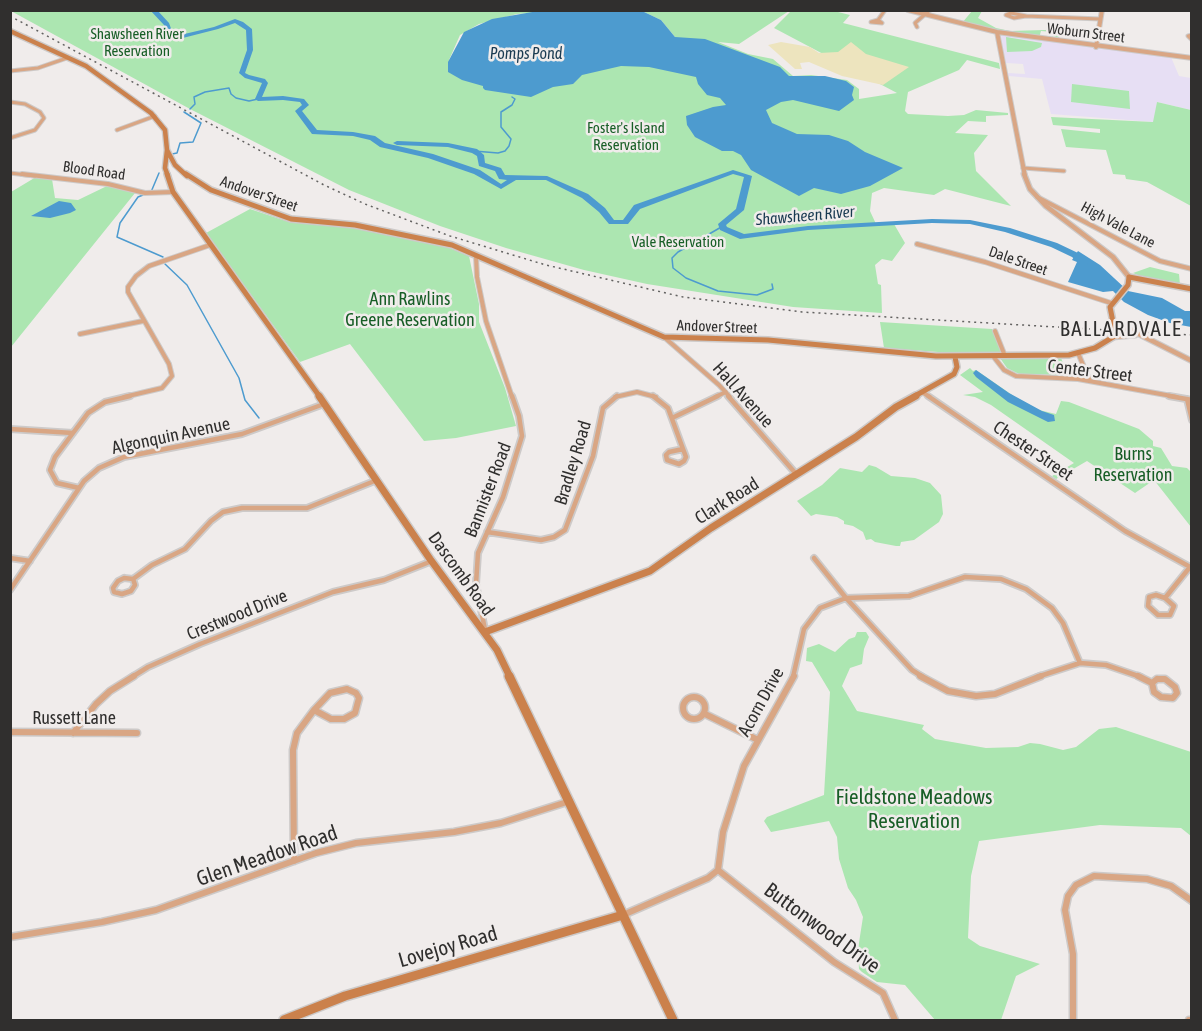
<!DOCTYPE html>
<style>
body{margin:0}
#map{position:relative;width:1202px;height:1031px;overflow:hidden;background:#f0eceb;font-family:"Asap Condensed",sans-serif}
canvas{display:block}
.frame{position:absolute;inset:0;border:12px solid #302f2e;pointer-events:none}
</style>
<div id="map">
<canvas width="1202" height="1031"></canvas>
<div class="frame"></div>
</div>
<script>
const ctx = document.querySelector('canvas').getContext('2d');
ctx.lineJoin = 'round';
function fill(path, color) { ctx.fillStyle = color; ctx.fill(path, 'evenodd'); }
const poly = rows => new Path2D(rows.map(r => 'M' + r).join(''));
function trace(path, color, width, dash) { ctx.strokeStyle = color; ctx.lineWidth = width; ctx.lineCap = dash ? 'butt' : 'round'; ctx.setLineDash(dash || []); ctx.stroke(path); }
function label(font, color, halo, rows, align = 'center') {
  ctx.font = font + ' "Asap Condensed",sans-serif'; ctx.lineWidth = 5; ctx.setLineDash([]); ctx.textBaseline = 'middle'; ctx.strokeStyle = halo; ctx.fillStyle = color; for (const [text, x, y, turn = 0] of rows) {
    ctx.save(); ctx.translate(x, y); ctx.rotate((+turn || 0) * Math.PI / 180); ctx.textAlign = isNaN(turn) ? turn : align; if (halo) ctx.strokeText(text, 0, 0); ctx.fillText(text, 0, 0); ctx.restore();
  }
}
fill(poly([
 [1005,35,1171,57,1179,76,1191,78,1191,110,1157,102,1154,122,1051,114,1042,79,1009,76,1008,73,1025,74,1023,64,1006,63,1001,36]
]), '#e7dff4');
fill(poly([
 [11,11,561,11,517,14,479,24,460,35,449,60,675,37,661,20,642,11,789,11,739,44,718,42,748,54,773,59,793,76,811,75,847,80,859,89,859,99,897,93,774,28,791,11,834,11,850,15,843,23,999,63,1000,69,967,60,959,70,908,92,905,111,908,114,948,116,964,115,976,110,1008,113,1008,115,986,116,986,122,968,121,955,133,988,135,974,153,976,171,1011,206,945,189,934,195,884,188,872,193,870,211,876,224,894,224,905,243,892,261,882,259,875,265,878,284,881,285,882,313,793,307,647,284,584,270,506,248,440,226,349,190,190,109],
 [972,11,982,11,978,18,996,28,1010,31,1078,29,1077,36,1060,33,1058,40,1052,39,1053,32,1041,31,1039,38,962,23],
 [1006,37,1042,43,1041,47,1032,51,1007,52],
 [1072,84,1129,91,1130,109,1071,102],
 [1157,102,1191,110,1191,206,1147,182,1126,179,1125,175,1113,174,1106,150,1066,147,1061,129,1100,133,1100,129,1053,125,1051,117,1153,122],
 [36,177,52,179,55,198,78,200,107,186,135,193,11,347,11,192],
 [250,209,283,220,362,229,445,246,469,256,479,304,479,322,505,388,516,426,456,438,424,441,350,344,300,362,206,233],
 [1150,267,1179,274,1180,285,1145,278,1133,273],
 [880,322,992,329,1001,352,938,352,884,348],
 [1000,358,1061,358,1068,375,1019,374,1007,368],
 [970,368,973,371,976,370,1015,397,1039,410,1056,414,1061,401,1069,402,1139,429,1153,441,1153,446,1161,448,1172,466,1187,468,1191,472,1191,527,1154,480,1135,493,1087,461,1056,479,1052,476,1074,463,991,405,975,397,963,395,983,392,960,375],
 [869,465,876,467,891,476,915,478,930,483,941,495,943,514,939,522,914,540,901,542,900,546,896,546,875,542,871,539,866,540,863,532,853,526,844,524,844,521,837,517,816,514,811,516,797,501,822,485,840,468,862,472],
 [857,632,866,632,869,637,864,649,862,664,850,668,842,686,857,711,924,725,922,729,935,739,986,748,1018,747,1030,743,1040,744,1063,750,1076,747,1099,729,1116,727,1191,752,1191,836,1181,828,1100,825,979,841,971,876,968,938,980,946,1040,964,1016,976,1001,1020,935,1020,905,985,877,982,862,972,859,969,858,949,863,917,856,900,848,888,839,859,837,837,829,821,771,832,764,821,767,817,824,795,830,692,812,662,806,661,807,648,819,644,835,652,849,639,855,637]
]), '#ace6b1');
fill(poly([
 [781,42,810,47,819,53,838,52,851,42,866,54,909,67,883,85,842,76,809,62,800,63,802,69,795,69,768,45]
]), '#ede4be');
fill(poly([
 [538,11,642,11,661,20,675,37,705,39,780,67,789,76,825,76,846,81,854,87,852,95,854,100,839,111,793,100,781,102,766,110,772,123,797,134,829,135,848,141,865,152,903,168,870,186,841,194,814,188,799,196,751,170,741,155,733,151,722,151,695,137,687,125,686,116,713,107,726,105,720,98,707,95,698,84,696,77,649,67,621,66,582,75,573,84,553,87,531,97,485,90,483,88,483,86,462,80,448,72,448,62,464,32,492,19],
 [59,201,71,203,76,210,70,213,50,218,31,216],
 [1078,251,1100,265,1128,291,1162,298,1185,311,1191,311,1191,327,1170,323,1148,315,1124,302,1113,291,1103,292,1068,282,1077,262,1072,260],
 [976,370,1009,393,1042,411,1054,415,1055,421,1048,422,1008,402,976,377,973,373]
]), '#4d9bcf');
trace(poly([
 [190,109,195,104,194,97,205,92,229,88,231,94,236,98,249,101,258,99],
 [474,151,498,153,505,151,509,146,511,139,501,127,501,112,512,105,515,99,512,97],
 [172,154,177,153,180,143,193,142,201,123,184,112],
 [151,192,159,173],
 [143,195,138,197,120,223,117,237,163,257],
 [723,226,678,252,672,258,673,268,686,278,718,291,757,295,773,289,772,284],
 [165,264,187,285,239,378,245,400,259,418]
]), '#4d9bcf', 1.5);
fill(poly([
 [150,10,157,10,169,23,173,34,176,36,214,27,235,19,243,22,252,29,253,50,245,73,249,75,265,79,268,83,262,97,283,96,304,99,309,105,302,111,317,130,353,132,375,136,385,143,433,154,480,170,501,184,507,180,499,179,495,171,479,166,477,156,472,153,448,147,397,145,393,143,397,141,448,143,477,149,484,155,485,163,501,168,505,175,547,176,588,194,605,208,614,220,623,220,634,205,733,170,752,176,744,210,726,225,727,227,744,234,808,226,932,219,970,220,1010,228,1057,243,1078,253,1088,263,1087,265,1081,265,1072,257,1051,247,1005,232,970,224,932,223,808,230,740,239,720,230,718,224,736,209,744,177,733,174,640,209,628,224,609,224,599,212,582,198,546,180,516,180,501,189,474,174,428,158,380,147,370,140,353,136,312,134,295,111,302,105,300,102,283,100,258,101,255,99,262,83,245,78,239,73,247,50,246,30,235,23,218,29,175,40,168,36,164,25,150,10]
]), '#4d9bcf');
const minorFar3 = poly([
 [1011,13,1026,16,1014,18,1006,15,1011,13],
 [1026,16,1100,19],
 [878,20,882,23,871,22,878,20],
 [878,20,885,10],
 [917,27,915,23,930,10],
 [1192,35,1188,36,1192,40],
 [10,71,38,68,67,58],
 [10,102,25,104,40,112,44,118,35,130,10,138],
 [117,130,155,116],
 [1023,168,1064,171],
 [10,173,35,176]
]);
const minorFar2 = poly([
 [22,174,108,184,145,193,173,192],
 [1037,197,1160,261,1192,269],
 [917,244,985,262,1111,303],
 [476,256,477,277,486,321,512,397],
 [995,331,1005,356],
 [80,334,143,321],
 [664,337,719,385,730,397],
 [1078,353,1090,381],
 [993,356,1004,370,1016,376,1078,379,1177,397],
 [922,392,930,397],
 [124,397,162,388,172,376,169,364,128,292,128,287,136,276,149,266,210,245],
 [615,397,637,392,656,397],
 [715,397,726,392]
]);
const minorFar1 = poly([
 [653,396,668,408,683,449],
 [728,396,797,475],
 [928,396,1125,531,1192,568],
 [1169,396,1192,400],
 [1187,399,1192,420],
 [672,418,718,396],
 [10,429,73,433],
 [683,449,686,457,684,461,679,464,667,460,666,455,669,452,683,449],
 [79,488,57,483,50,470,55,457,88,413,105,402,130,396],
 [487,532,541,540,554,537,565,530,593,456,603,408,617,396],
 [10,558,30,561],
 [814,558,846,598,912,670,923,677],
 [124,578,133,579,135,585,131,591,122,594,114,592,113,588,118,581,124,578],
 [133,579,152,565,185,549,211,521,223,512,242,508,307,508,377,480],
 [10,590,84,481,99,468,124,457,242,434,324,404],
 [1156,595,1165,598,1174,606,1170,615,1158,615,1148,606,1149,597,1156,595],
 [1165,598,1190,567],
 [485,630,476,584,478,553,503,497,522,436,519,416,512,396],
 [132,677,148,667,200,644,333,592,384,580,432,561],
 [793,677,804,629,820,608,846,598,909,596,965,577,1001,579,1026,589,1052,608,1063,623,1080,663],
 [1037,677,1080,663,1106,665,1141,677]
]);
const minor = poly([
 [920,676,948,691,976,696,995,694,1041,676],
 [1138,676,1152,683],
 [1157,679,1165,679,1175,687,1177,693,1173,698,1161,697,1154,692,1152,683,1157,679],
 [347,689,356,693,359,698,355,713,344,719,331,719,314,710,330,693,347,689],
 '683 708a11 11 0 1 1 22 0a11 11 0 1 1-22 0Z',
 [705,714,758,740],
 [10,732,137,733],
 [73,733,96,704,110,691,134,676],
 [294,861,293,750,297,733,314,710],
 [718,870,834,962,883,993,895,1020],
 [623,915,708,878,718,870,723,832,744,766,794,676],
 [10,937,102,922,156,910,316,853,356,843,454,832,501,823,570,801],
 [1073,1020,1073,954,1065,910,1068,896,1076,885,1094,876,1147,879,1171,886,1192,901],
 [1189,1020,1192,1020]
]);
const tertiaryFar1 = poly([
 [908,10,997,32,1192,58],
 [997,32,1025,176],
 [1096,47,1102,10]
]);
const tertiary = poly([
 [1024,174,1030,189,1046,206,1113,257,1129,277],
 [1111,320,1192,361],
 [1113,337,1135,335]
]);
const secondaryFar3 = poly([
 [10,31,86,66,151,113,165,130,167,150,175,165,187,176],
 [167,150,165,168,168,176]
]);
const secondaryFar2 = poly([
 [167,174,173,192,320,397],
 [186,174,211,190,291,219,355,225,452,245,664,337,768,340,936,356,1069,355,1095,348,1113,337,1115,332,1110,307,1128,285,1129,277,1192,289],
 [913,397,954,374,957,367,955,357]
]);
const secondaryFar1 = poly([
 [319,396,430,559,497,650,510,677],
 [485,632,650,571,711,528,856,437,896,407,916,396]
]);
const secondary = poly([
 [509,676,673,1020],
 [284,1020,345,996,623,915]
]);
trace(minorFar3, '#cdcac9', 5);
trace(minorFar2, '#cdcac9', 6);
trace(minorFar1, '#cdcac9', 8);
trace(minor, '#cdcac9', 9);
trace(tertiaryFar1, '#cdcac9', 6);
trace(tertiary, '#cdcac9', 7);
trace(secondaryFar3, '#cdcac9', 7);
trace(secondaryFar2, '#cdcac9', 8);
trace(secondaryFar1, '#cdcac9', 10);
trace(secondary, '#cdcac9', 12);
trace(minorFar3, '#d9a684', 3);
trace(minorFar2, '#d9a684', 4);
trace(minorFar1, '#d9a684', 4.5);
trace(minor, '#d9a684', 6);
trace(tertiaryFar1, '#d9a684', 4);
trace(tertiary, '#d9a684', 4.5);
trace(secondaryFar3, '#cb814c', 4.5);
trace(secondaryFar2, '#cb814c', 5);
trace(secondaryFar1, '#cb814c', 7);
trace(secondary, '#cb814c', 9);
trace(poly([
 [10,16,324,185,365,204,450,236,546,265,683,297,802,312,1192,335]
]), '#636261', 1.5, [2, 4]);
label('15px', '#302f2e', '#f0eceb', [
 ["Woburn Street",1086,33,7],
 ["Blood Road",94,171,8],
 ["Andover Street",259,194,19],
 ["High Vale Lane",1118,225,28],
 ["Dale Street",1018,261,19],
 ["Andover Street",717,327,2]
]);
label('15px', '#175e26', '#f0eceb', [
 ["Shawsheen River",137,34],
 ["Reservation",137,51],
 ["Foster's Island",626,128],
 ["Reservation",626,145],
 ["Vale Reservation",678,242]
]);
label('italic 16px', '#193a51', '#f0eceb', [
 ["Pomps Pond",526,54],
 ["Shawsheen River",805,216,-5]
]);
label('18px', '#175e26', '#f0eceb', [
 ["Ann Rawlins",410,299],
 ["Greene Reservation",410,320],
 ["Burns",1133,454],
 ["Reservation",1133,475]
]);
label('18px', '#302f2e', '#f0eceb', [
 ["Center Street",1090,371,7],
 ["Hall Avenue",743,395,48],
 ["Algonquin Avenue",171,436,-12],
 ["Chester Street",1033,451,34],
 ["Bradley Road",573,463,-73],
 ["Bannister Road",488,490,-69],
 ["Clark Road",727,501,-32],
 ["Dascomb Road",461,574,54],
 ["Crestwood Drive",237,615,-22],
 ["Acorn Drive",761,702,-61],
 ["Russett Lane",74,718]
]);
ctx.letterSpacing = '1.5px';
label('21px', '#302f2e', '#f0eceb', [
 ["BALLARDVALE",1121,329]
]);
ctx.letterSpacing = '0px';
label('21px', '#175e26', '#f0eceb', [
 ["Fieldstone Meadows",914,797],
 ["Reservation",914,821]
]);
label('21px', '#302f2e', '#f0eceb', [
 ["Glen Meadow Road",267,856,-19],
 ["Buttonwood Drive",822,928,36],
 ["Lovejoy Road",448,947,-16]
]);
</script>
